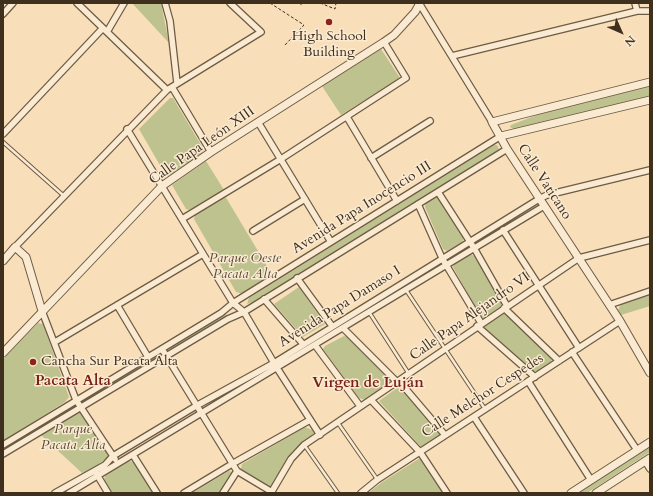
<!DOCTYPE html>
<meta charset="utf-8">
<style>
body{margin:0}
#map{position:relative;width:653px;height:496px;overflow:hidden;background:#f8dfb9;font-family:Cardo,serif}
canvas{display:block}
.frame{position:absolute;inset:0;border:4px solid #3f2f1d;pointer-events:none}
.north{position:absolute;left:601px;top:12px;width:40px;height:40px;-webkit-text-stroke:3px #faead2;paint-order:stroke;rotate:135deg;font-size:11px;font-weight:700;line-height:16px;text-align:center;color:#3f2f1d}
.north::after{content:'';display:block;margin:auto;width:14px;height:18px;background:#3f2f1d;clip-path:polygon(50% 0,100% 100%,50% 72%,0 100%)}
</style>
<div id="map">
<canvas width="653" height="496"></canvas>
<div class="frame"></div>
<div class="north">N</div>
</div>
<script>
const ctx = document.querySelector('canvas').getContext('2d');
ctx.lineJoin = 'round';
function fill(path, color) { ctx.fillStyle = color; ctx.fill(path, 'evenodd'); }
const poly = rows => new Path2D(rows.map(r => 'M' + r).join(''));
function trace(path, color, width, dash) { ctx.strokeStyle = color; ctx.lineWidth = width; ctx.lineCap = dash ? 'butt' : 'round'; ctx.setLineDash(dash || []); ctx.stroke(path); }
function label(font, color, halo, rows, align = 'center') {
  ctx.font = font + ' Cardo,serif'; ctx.lineWidth = 3; ctx.setLineDash([]); ctx.textBaseline = 'middle'; ctx.strokeStyle = halo; ctx.fillStyle = color; for (const [text, x, y, turn = 0] of rows) {
    ctx.save(); ctx.translate(x, y); ctx.rotate((+turn || 0) * Math.PI / 180); ctx.textAlign = isNaN(turn) ? turn : align; if (halo) ctx.strokeText(text, 0, 0); ctx.fillText(text, 0, 0); ctx.restore();
  }
}
fill(poly([
 [132,3,161,3,169,43],
 [381,49,400,78,341,115,322,86],
 [650,85,650,96,516,130,510,127,511,125,547,111],
 [170,98,173,98,204,150,201,155,168,176,165,174,139,129],
 [494,145,497,145,499,149,497,151,253,302,247,304,249,298],
 [206,161,224,190,189,210,186,209,172,185],
 [225,196,273,276,243,294,236,292,194,219,195,215],
 [437,196,464,238,462,242,447,251,443,249,425,207,426,203],
 [470,254,474,256,502,302,500,307,484,318,480,316,453,267,455,263],
 [299,287,325,324,303,337,274,304],
 [650,294,650,306,621,315,618,310,621,304],
 [226,314,227,316,172,350,170,348],
 [502,314,506,314,550,355,552,359,551,363,538,371,533,371,485,329,485,325],
 [38,323,43,324,69,397,65,402,3,441,3,359],
 [344,336,348,337,391,381,389,385,365,400,359,398,323,349,325,346],
 [158,355,160,357,89,399,88,397],
 [401,387,442,436,422,448,379,401,397,388],
 [79,411,109,456,95,467,82,473,41,435],
 [305,427,312,430,314,433,292,452,271,487,241,469,242,464],
 [650,445,650,452,587,493,577,493],
 [420,458,443,493,368,493,381,483],
 [128,461,135,462,154,493,112,493,104,481,105,475],
 [229,471,233,472,233,475,221,493,192,493]
]), '#bdc28f');
const service = poly([
 [3,142,64,196],
 [406,290,485,409],
 [369,312,409,374],
 [338,423,377,479],
 [305,446,338,493]
]);
const minor = poly([
 [77,3,167,90],
 [165,3,170,21,177,83],
 [419,3,492,122],
 [635,3,637,11],
 [3,14,13,3],
 [107,32,124,3],
 [452,56,637,11,650,11],
 [172,87,211,152],
 [347,117,397,201],
 [258,122,331,242],
 [127,129,233,303,244,312,277,368,320,435],
 [3,134,103,28],
 [371,158,430,121],
 [438,192,474,248,507,306],
 [418,204,442,258,481,323],
 [182,219,281,159,406,78,384,42],
 [503,230,579,348],
 [253,231,305,199],
 [15,247,167,90,261,32,230,3],
 [297,278,332,326],
 [264,299,303,344],
 [117,305,148,357],
 [609,305,650,291],
 [504,308,559,361],
 [42,311,76,400,115,459],
 [477,326,535,377],
 [343,328,397,382],
 [55,342,203,254],
 [315,345,360,406],
 [162,349,237,471,272,492],
 [572,352,637,450],
 [399,381,445,435],
 [528,381,591,480],
 [371,400,420,452,447,493],
 [474,417,524,493],
 [3,445,221,313,233,303,501,136],
 [3,454,228,319,244,312,507,149],
 [133,455,157,493],
 [645,461,650,469],
 [96,473,108,493],
 [55,493,105,465,113,456,196,406,274,363,539,199,547,195,650,170],
 [69,493,544,206],
 [184,493,232,464,310,420],
 [223,493,237,471],
 [271,493,291,459,304,445,579,258,650,240],
 [361,493,377,480,620,321]
]);
const tertiary = poly([
 [650,82,492,122,507,149,620,321,650,373],
 [501,136,650,100],
 [3,261,15,247,26,257,42,311],
 [3,353,162,186,211,152,384,42,394,35,415,12,420,3],
 [571,493,650,442],
 [596,493,650,458]
]);
trace(service, '#6d5b44', 4.5);
trace(minor, '#6d5b44', 8);
trace(tertiary, '#6d5b44', 9);
trace(poly([
 [270,3,304,25,285,45],
 [299,3,302,5,304,3],
 [320,3,335,9,336,3]
]), '#3f2f1d', 1, [3, 2]);
trace(service, '#faead2', 2.5);
trace(minor, '#faead2', 5.5);
trace(tertiary, '#faead2', 7);
for (const [x, y, r, color] of [
 [329,22,4,"#8f2418"],
 [33,362,4,"#8f2418"]
]) { const dot = new Path2D(); dot.arc(x, y, r, 0, 2 * Math.PI); ctx.fillStyle = color; ctx.fill(dot); trace(dot, '#faead2', 1.5); }
label('14px', '#3f2f1d', '#faead2', [
 ["High School",329,37],
 ["Building",329,53],
 ["Cancha Sur Pacata Alta",41,362,"left"]
]);
label('14px', '#3f2f1d', '#faead2', [
 ["Calle Papa León XIII",202,146,-35],
 ["Calle Vaticano",544,182,57],
 ["Avenida Papa Inocencio III",362,208,-32],
 ["Avenida Papa Damaso I",340,307,-32],
 ["Calle Papa Alejandro VI",470,317,-35],
 ["Calle Melchor Cespedes",483,396,-33]
]);
label('italic 14px', '#584c34', '#faead2', [
 ["Parque Oeste",245,259],
 ["Pacata Alta",245,275],
 ["Parque",73,430],
 ["Pacata Alta",73,446]
]);
label('bold 15px', '#7a1f14', '#faead2', [
 ["Pacata Alta",73,382],
 ["Virgen de Luján",368,384]
]);
</script>
